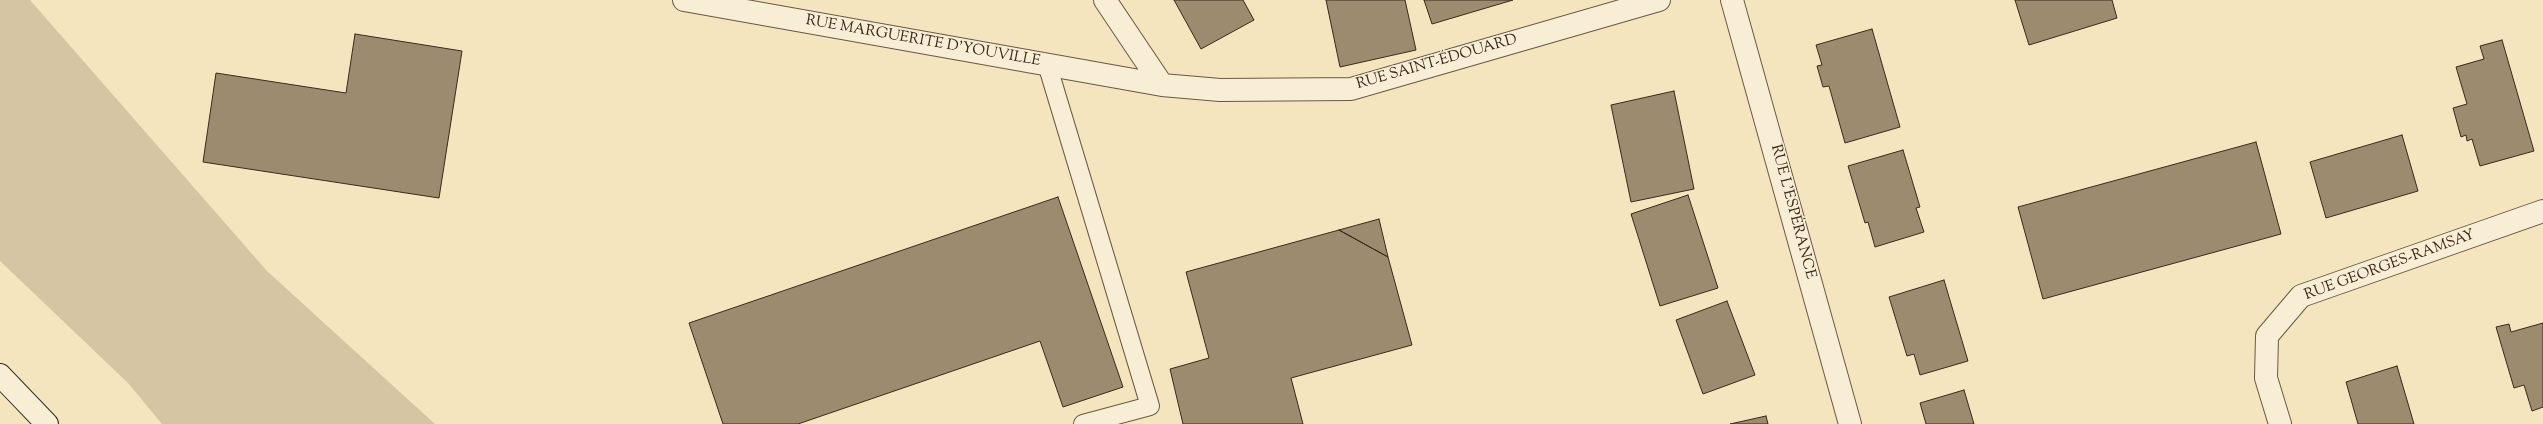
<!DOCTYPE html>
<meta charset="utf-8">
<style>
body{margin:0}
canvas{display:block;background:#f5e5be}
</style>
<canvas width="2543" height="424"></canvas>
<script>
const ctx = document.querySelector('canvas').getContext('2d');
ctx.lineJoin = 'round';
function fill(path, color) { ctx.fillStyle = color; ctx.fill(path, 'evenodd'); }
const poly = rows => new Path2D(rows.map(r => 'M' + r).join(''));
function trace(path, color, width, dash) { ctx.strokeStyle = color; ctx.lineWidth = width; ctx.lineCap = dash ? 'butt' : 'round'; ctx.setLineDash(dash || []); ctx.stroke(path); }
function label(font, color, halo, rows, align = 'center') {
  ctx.font = font + ' "Sorts Mill Goudy",serif'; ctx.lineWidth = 3; ctx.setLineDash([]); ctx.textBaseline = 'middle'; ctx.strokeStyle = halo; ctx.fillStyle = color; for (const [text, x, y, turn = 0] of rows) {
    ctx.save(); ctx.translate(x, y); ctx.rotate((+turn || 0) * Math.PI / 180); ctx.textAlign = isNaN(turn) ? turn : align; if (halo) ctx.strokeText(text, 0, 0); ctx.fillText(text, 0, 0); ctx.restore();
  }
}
fill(poly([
 [0,0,30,0,267,271,435,424,162,424,128,383,0,261]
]), '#d6c5a2');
const building = poly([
 [1174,0,1243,0,1254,20,1201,49,1174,0],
 [1326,0,1405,0,1416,50,1340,67,1326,0],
 [1424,0,1513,0,1432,24,1424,0],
 [2015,0,2112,0,2117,18,2029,45,2015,0],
 [1872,29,1900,127,1845,143,1829,86,1823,87,1817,66,1822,65,1816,45,1872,29],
 [355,34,462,51,439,198,203,162,216,73,346,93,355,34],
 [2502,40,2534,151,2480,166,2472,139,2467,141,2466,135,2461,137,2453,108,2467,104,2456,67,2484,59,2480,46,2502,40],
 [1674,91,1694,189,1631,202,1611,105,1674,91],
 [2402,135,2418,191,2326,218,2310,162,2402,135],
 [2256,142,2281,234,2043,299,2018,207,2256,142],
 [1903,150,1920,207,1916,208,1924,232,1875,247,1868,222,1865,223,1848,166,1903,150],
 [1688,195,1718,288,1660,306,1631,214,1688,195],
 [1058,197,1123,387,1063,407,1040,341,798,424,723,424,689,323,1058,197],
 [1379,219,1388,257,1339,230,1379,219],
 [1339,230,1388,257,1412,345,1291,378,1303,424,1183,424,1170,369,1209,358,1186,272,1339,230],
 [1944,280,1968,361,1920,375,1914,354,1907,356,1889,297,1944,280],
 [1727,301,1755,375,1703,394,1676,320,1727,301],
 [2543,323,2543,407,2532,411,2524,385,2514,388,2496,327,2509,324,2511,332,2543,323],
 [2397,366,2414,424,2358,424,2346,382,2397,366],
 [1964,390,1974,424,1926,424,1920,403,1964,390],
 [1766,416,1768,424,1730,424,1766,416]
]);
fill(building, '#9c8b6f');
trace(building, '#3c291a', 1);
const lane = poly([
 [1047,64,1150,406,1083,424]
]);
const street = poly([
 [684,0,1162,85,1220,90,1351,89,1659,0],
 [1105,0,1162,85],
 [1732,0,1850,424],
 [2280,424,2266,378,2267,336,2301,296,2543,211]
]);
const secondary = poly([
 [0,375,47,424]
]);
trace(lane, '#6a5843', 20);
trace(street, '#6a5843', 24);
trace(secondary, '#3c291a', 24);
trace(lane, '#f8eed5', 18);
trace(street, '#f8eed5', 22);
trace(secondary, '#f8eed5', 22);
label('15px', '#3c291a', '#f8eed5', [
 ["RUE MARGUERITE D'YOUVILLE",923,42,10],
 ["RUE SAINT-ÉDOUARD",1437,63,-16],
 ["RUE L'ESPÉRANCE",1792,212,75],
 ["RUE GEORGES-RAMSAY",2390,266,-20]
]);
</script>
